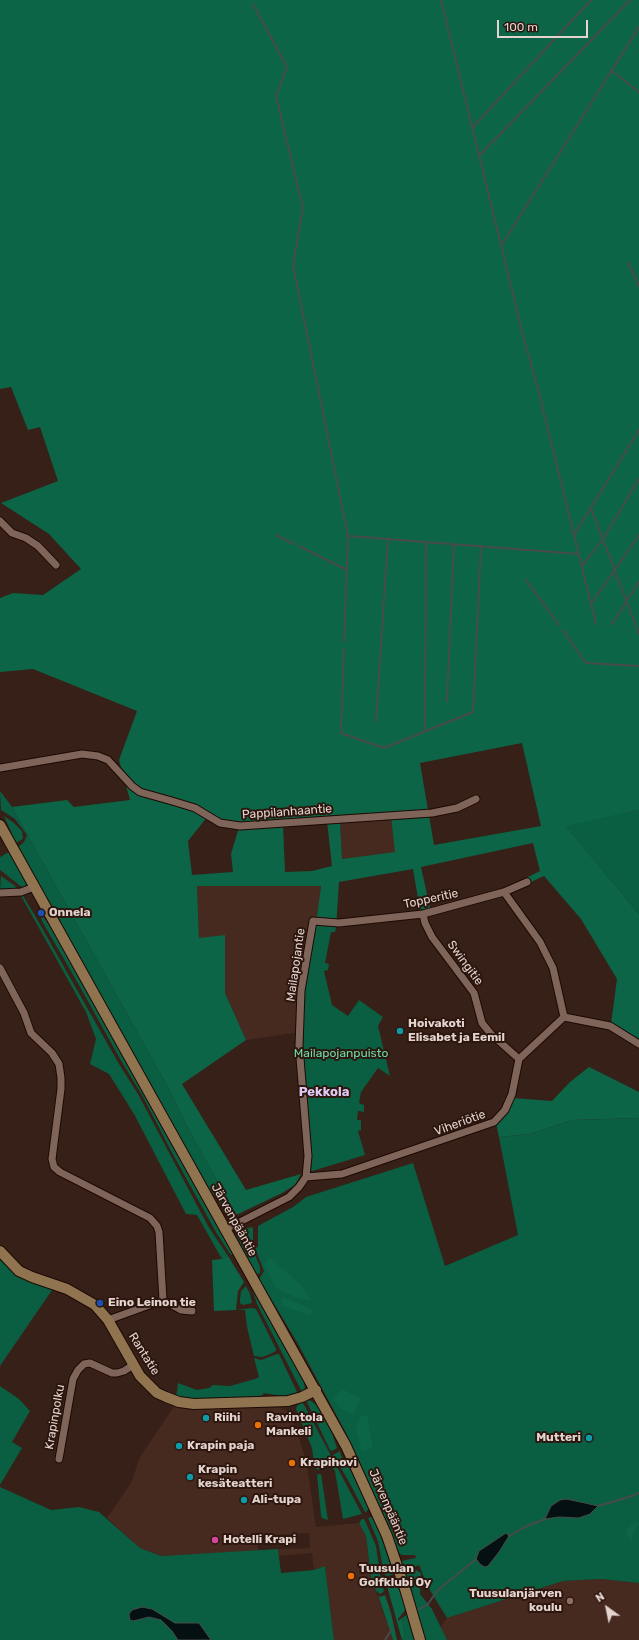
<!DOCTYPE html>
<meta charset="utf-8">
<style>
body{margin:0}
#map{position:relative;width:639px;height:1640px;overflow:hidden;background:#372017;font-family:Rubik,sans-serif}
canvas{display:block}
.north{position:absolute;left:587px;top:1588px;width:40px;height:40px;-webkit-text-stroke:3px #2c160e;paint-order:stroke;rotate:327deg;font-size:11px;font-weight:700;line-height:16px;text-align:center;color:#e4d4cf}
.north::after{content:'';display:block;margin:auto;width:14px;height:18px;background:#e4d4cf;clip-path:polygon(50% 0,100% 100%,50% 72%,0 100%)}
.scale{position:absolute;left:497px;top:20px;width:91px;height:18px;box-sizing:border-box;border:2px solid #e4d4cf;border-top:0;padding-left:5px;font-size:12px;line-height:14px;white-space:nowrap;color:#e4d4cf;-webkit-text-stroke:3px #2c160e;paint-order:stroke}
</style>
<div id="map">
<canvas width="639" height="1640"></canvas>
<div class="north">N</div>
<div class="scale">100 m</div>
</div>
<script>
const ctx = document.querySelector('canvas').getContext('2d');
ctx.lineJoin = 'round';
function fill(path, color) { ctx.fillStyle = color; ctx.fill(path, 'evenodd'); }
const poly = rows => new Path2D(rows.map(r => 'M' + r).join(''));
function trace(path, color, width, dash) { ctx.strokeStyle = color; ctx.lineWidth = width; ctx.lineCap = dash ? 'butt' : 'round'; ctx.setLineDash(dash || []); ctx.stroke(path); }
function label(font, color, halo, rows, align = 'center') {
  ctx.font = font + ' Rubik,sans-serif'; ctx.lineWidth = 4; ctx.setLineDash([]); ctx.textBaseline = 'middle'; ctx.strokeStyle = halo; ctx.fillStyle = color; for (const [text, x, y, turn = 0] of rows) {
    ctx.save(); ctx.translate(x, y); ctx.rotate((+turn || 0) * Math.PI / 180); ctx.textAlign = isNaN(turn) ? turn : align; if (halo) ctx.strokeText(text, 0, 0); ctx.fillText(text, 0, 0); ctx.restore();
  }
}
fill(poly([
 [391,816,396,852,342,859,340,820],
 [197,886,321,886,315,931,303,992,301,1032,246,1040,225,993,224,936,199,938],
 [175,1405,275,1406,290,1412,306,1459,316,1527,359,1523,366,1536,371,1577,393,1640,334,1640,325,1566,314,1570,312,1553,279,1556,278,1549,310,1548,309,1533,257,1536,258,1551,161,1556,140,1548,107,1518,131,1483,140,1457],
 [601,1579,639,1583,639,1640,447,1640,440,1628,447,1618,563,1581]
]), '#46291f');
fill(poly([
 [0,791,12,807,170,1091,184,1121,236,1215,235,1216,230,1211,224,1208,207,1186,92,981,18,847,24,842,27,835,15,819,1,810],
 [639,810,639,914,565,825],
 [4,816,14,823,22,831,23,838,21,840,16,843],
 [9,852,26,881,27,884,23,888,0,870,0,857],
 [1,876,14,885,18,890,0,890],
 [20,894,22,894,38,921,119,1064,138,1094,208,1226,228,1256,222,1259,197,1215,186,1214,134,1114,109,1074,90,1064,96,1039,86,1012],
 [40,915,42,915,53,931,178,1154,233,1254,231,1255,217,1234,170,1149,142,1095,120,1059,80,987,42,921],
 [319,926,333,926,336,928,335,932,331,932,325,963,329,964,328,970,324,971,332,1005,348,1016,359,1000,383,1017,378,1026,390,1076,378,1068,361,1092,359,1103,364,1105,364,1112,358,1111,357,1120,361,1120,361,1130,358,1131,365,1155,309,1172,301,1032,303,992,315,931],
 [639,1118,639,1583,601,1579,563,1581,447,1618,428,1587,419,1565,404,1571,401,1561,416,1558,415,1555,402,1555,400,1554,397,1550,387,1523,345,1431,297,1342,259,1279,264,1271,256,1251,255,1245,258,1248,258,1226,293,1207,306,1197,413,1163,445,1266,518,1235,499,1137,530,1134,573,1120],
 [238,1227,241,1231,251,1227,253,1228,253,1249,260,1267,260,1273,256,1275,236,1236,236,1232],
 [0,1260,16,1274,52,1290,0,1366],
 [246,1286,250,1294,252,1303,243,1305,240,1303,240,1299,241,1291],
 [252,1288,303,1378,305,1388,302,1392,257,1304],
 [252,1308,256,1309,276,1349,276,1351,268,1355,262,1357,254,1356,247,1327,245,1310,236,1310],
 [277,1354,279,1354,298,1394,289,1397,263,1393,263,1395,257,1397,198,1401,176,1398,178,1383,197,1390,209,1388,213,1385,230,1386,255,1379,259,1377,254,1358,261,1360],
 [0,1386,19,1399,30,1411,12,1442,22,1448,0,1485],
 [306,1400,311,1401,318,1406,332,1433,337,1448,332,1451,330,1450],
 [301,1401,303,1403,362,1514,343,1519,335,1471,330,1463,320,1465,320,1469,317,1470,314,1463,312,1448,296,1409,297,1406],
 [340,1451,341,1456,352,1470,369,1507,367,1511,365,1512,349,1482,333,1455],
 [319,1474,321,1474,328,1520,322,1518,321,1515,317,1475],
 [0,1487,51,1510,79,1507,99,1512,140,1548,161,1556,278,1549,281,1573,314,1570,325,1566,334,1640,0,1640],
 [371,1517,374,1519,381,1534,395,1574,387,1576,384,1574,378,1541,368,1518],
 [362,1519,364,1519,366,1523,376,1546,381,1580,384,1591,382,1593,380,1594,376,1591,371,1577,366,1536,359,1523],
 [416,1570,421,1573,420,1594,432,1609,447,1640,424,1640,406,1573],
 [408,1614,415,1640,402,1640,405,1635,402,1618]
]), '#0a5e41');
fill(poly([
 [0,0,639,0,639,810,566,826,639,914,639,1041,611,1024,617,979,581,919,544,876,531,882,528,877,540,871,533,843,421,867,430,908,420,910,413,869,339,882,336,928,333,926,320,926,315,931,321,886,197,886,199,938,225,935,225,993,246,1040,182,1084,246,1190,301,1174,295,1185,282,1193,236,1215,184,1121,170,1091,12,807,67,800,74,807,130,800,119,760,137,711,33,669,0,672,0,598,13,593,43,595,81,569,49,534,1,503,58,481,40,427,28,430,11,387,0,389],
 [522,743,541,826,434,845,420,763],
 [208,816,239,827,231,854,233,872,192,875,188,841],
 [391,816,395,852,342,859,340,820],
 [327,821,332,866,312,871,285,872,283,824],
 [589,1067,639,1092,639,1118,573,1120,530,1134,499,1137,496,1123,512,1098,552,1101,570,1082],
 [228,1256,244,1282,238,1291,236,1310,214,1311,212,1260,222,1259],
 [269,1257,299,1283,312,1301,297,1298,276,1288,264,1266],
 [283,1297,312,1309,311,1316,281,1305],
 [342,1389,360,1398,353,1414,342,1410,333,1399],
 [367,1415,373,1448,362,1451,356,1429,360,1416],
 [635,1521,639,1522,639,1524,634,1531,632,1541,627,1536,627,1530],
 [396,1576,406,1609,398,1619,398,1621,402,1618,405,1635,402,1640,387,1586,387,1582],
 [378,1595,380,1597,385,1595,391,1613,397,1640,393,1640]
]), '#0c6546');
const water = poly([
 [566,1499,585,1503,598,1506,590,1514,579,1518,559,1517,545,1519,551,1506,560,1500,566,1499],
 [506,1533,509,1536,499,1552,488,1566,485,1567,481,1565,476,1559,479,1551,506,1533],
 [142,1607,152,1609,175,1623,199,1623,211,1640,178,1640,172,1631,161,1620,149,1617,133,1621,130,1620,129,1614,132,1610,142,1607]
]);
fill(water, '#041011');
trace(water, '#474b4a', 1);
trace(poly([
 [441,0,525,343,538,389,596,624],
 [253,4,287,67,276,96,303,208,293,265,348,536,344,642],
 [611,70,639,92],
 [472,128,591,0],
 [479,156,630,0],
 [501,246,639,27],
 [628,262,639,286],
 [591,508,639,634],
 [276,535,294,544],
 [574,535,639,430],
 [349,536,579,554],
 [299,546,347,570],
 [582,566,603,539,639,479],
 [526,580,559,625],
 [591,604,639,535],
 [612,624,639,582],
 [563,630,586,663,639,666],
 [344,649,341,733,384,748,473,712,481,546],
 [447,701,454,544],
 [376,721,388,539],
 [425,731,426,542],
 [598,1506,629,1497,639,1493],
 [509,1536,527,1526,545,1519],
 [419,1609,428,1604,437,1591,476,1559],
 [385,1640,392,1629]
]), '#474b4a', 2);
const street = poly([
 [0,521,12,533,26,538,38,546,56,565],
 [0,768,82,754,98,756,108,760,132,786,140,792,172,801,195,808,220,823,240,826,432,813,457,808,476,799],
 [504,892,540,942,553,968,564,1017],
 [0,893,21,892,34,887],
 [423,914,425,923,432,937,474,993,482,1023,491,1034,519,1059],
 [0,968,24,1013,31,1033,52,1053,59,1064,61,1078,61,1089,52,1159,54,1167,60,1172,150,1218,157,1226,159,1232,163,1300,108,1320],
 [564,1017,610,1026,639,1044],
 [306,1177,342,1174,494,1122,505,1110,512,1094,519,1059,564,1017],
 [224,1230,289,1197,299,1187,306,1177,308,1156,299,1046,301,991,313,921,339,923,423,914,504,892,527,882],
 [163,1300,181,1310,192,1311],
 [59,1459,73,1379,78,1370,84,1364,90,1363,112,1373,117,1373,124,1371,133,1365]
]);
const secondary = poly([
 [0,825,346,1446,387,1536,406,1592,420,1640],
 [0,1251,19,1271,32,1277,67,1289,95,1305,108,1320,140,1376,157,1393,166,1397,179,1402,194,1404,288,1401,302,1397,316,1390]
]);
trace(street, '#1d0903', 9);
trace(secondary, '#1d0903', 12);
trace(street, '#7f645a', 7);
trace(secondary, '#907450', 10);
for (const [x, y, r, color] of [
 [41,913,4,"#1a4fb4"],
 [400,1031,4,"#0f9aa8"],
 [100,1303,4,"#1a4fb4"],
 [206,1418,4,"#0f9aa8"],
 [258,1425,4,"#e8710a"],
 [589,1438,4,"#0f9aa8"],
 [179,1446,4,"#0f9aa8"],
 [292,1463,4,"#e8710a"],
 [190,1477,4,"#0f9aa8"],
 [244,1500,4,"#0f9aa8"],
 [215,1540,4,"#d1479c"],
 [351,1576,4,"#e8710a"],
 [570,1601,4,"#8d6e63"]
]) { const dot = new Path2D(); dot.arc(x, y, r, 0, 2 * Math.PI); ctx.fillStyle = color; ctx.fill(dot); trace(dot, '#2c160e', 1.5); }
label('12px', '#e4d4cf', '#2c160e', [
 ["Pappilanhaantie",287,812,-4],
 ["Topperitie",431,899,-12],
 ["Swingitie",465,963,54],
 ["Mailapojantie",296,965,-82],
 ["Viheriötie",460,1123,-20],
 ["Järvenpääntie",234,1220,61],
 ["Rantatie",144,1354,58],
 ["Krapinpolku",55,1417,-80],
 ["Järvenpääntie",388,1507,67]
]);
label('bold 12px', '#e4d4cf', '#2c160e', [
 ["Onnela",49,913],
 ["Hoivakoti",408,1024],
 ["Elisabet ja Eemil",408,1038],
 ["Eino Leinon tie",108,1303],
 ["Riihi",214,1418],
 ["Ravintola",266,1418],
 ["Mankeli",266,1432],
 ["Mutteri",581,1438,"right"],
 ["Krapin paja",187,1446],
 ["Krapihovi",300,1463],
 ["Krapin",198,1470],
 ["kesäteatteri",198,1484],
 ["Ali-tupa",252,1500],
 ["Hotelli Krapi",223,1540],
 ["Tuusulan",359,1569],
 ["Golfklubi Oy",359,1583],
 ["Tuusulanjärven",562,1594,"right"],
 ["koulu",562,1608,"right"]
], 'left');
label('12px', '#6cdaaa', '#2c160e', [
 ["Mailapojanpuisto",341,1054]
]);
label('bold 13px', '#ddcbf5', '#2c160e', [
 ["Pekkola",324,1092]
]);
</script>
